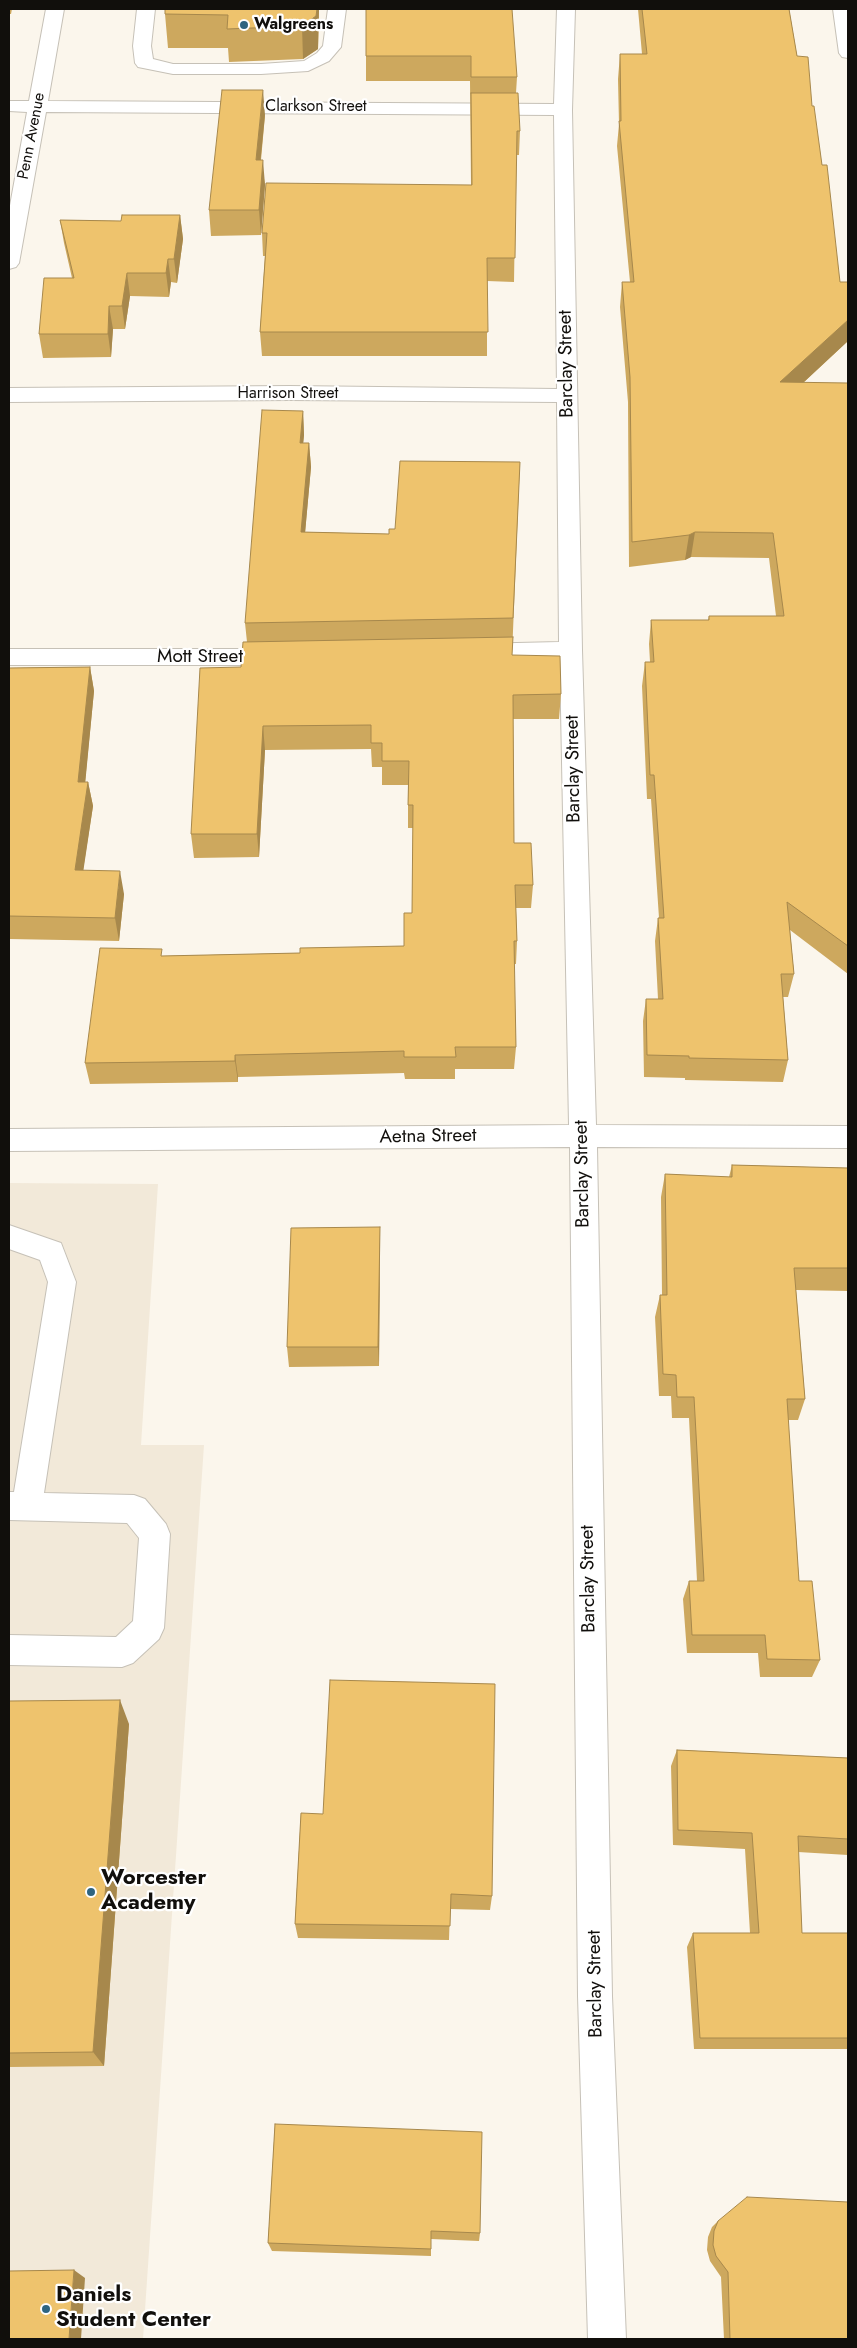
<!DOCTYPE html>
<style>
body{margin:0}
#map{position:relative;width:857px;height:2348px;overflow:hidden;background:#fbf6ec;font-family:Jost,sans-serif}
canvas{display:block}
.frame{position:absolute;inset:0;border:10px solid #110f0c;pointer-events:none}
</style>
<div id="map">
<canvas width="857" height="2348"></canvas>
<div class="frame"></div>
</div>
<script>
const ctx = document.querySelector('canvas').getContext('2d');
ctx.lineJoin = 'round';
function fill(path, color) { ctx.fillStyle = color; ctx.fill(path, 'evenodd'); }
const poly = rows => new Path2D(rows.map(r => 'M' + r).join(''));
function trace(path, color, width, dash) { ctx.strokeStyle = color; ctx.lineWidth = width; ctx.lineCap = dash ? 'butt' : 'round'; ctx.setLineDash(dash || []); ctx.stroke(path); }
function label(font, color, halo, rows, align = 'center') {
  ctx.font = font + ' Jost,sans-serif'; ctx.lineWidth = 4.5; ctx.setLineDash([]); ctx.textBaseline = 'middle'; ctx.strokeStyle = halo; ctx.fillStyle = color; for (const [text, x, y, turn = 0] of rows) {
    ctx.save(); ctx.translate(x, y); ctx.rotate((+turn || 0) * Math.PI / 180); ctx.textAlign = isNaN(turn) ? turn : align; if (halo) ctx.strokeText(text, 0, 0); ctx.fillText(text, 0, 0); ctx.restore();
  }
}
fill(poly([
 [9,1183,158,1184,141,1445,204,1445,143,2339,9,2339]
]), '#f2e9d9');
const minor = poly([
 [46,9,64,9,48,101,554,104,557,9,575,9,572,110,582,650,596,1125,848,1126,848,1148,597,1147,612,1996,626,2339,588,2339,578,1996,570,1147,9,1151,9,1129,569,1125,560,658,475,660,467,658,463,652,467,646,475,644,559,642,557,402,290,400,9,402,9,388,290,386,557,389,554,115,46,112,19,263,16,267,9,269,9,211,27,112,9,111,9,101,29,101,46,9],
 [137,9,155,9,151,46,153,59,173,64,261,64,304,61,317,53,323,46,328,9,346,9,341,47,329,61,308,71,261,74,173,74,138,67,135,63,133,46,137,9],
 [833,9,848,9,848,58,842,57,839,53,833,9],
 [9,649,280,649,288,651,292,657,288,663,280,665,9,665,9,649],
 [9,1225,61,1243,76,1282,44,1493,134,1495,145,1499,166,1524,170,1534,164,1628,159,1639,133,1663,122,1667,9,1665,9,1635,116,1637,133,1621,139,1538,127,1523,9,1520,9,1492,14,1492,48,1282,40,1260,9,1249,9,1225]
]);
trace(minor, '#c6c1b7', 2);
fill(minor, '#fff');
fill(poly([
 [9,9,12,9,11,14,9,14],
 [165,9,319,9,318,49,303,59,229,62,228,48,168,48,165,14],
 [366,9,517,77,516,93,520,131,519,155,516,155,514,282,487,281,487,356,262,356,260,332,265,256,263,256,262,233,471,185,470,81,366,81],
 [638,9,789,9,797,56,812,106,822,165,840,282,848,341,803,383,848,383,848,974,790,930,794,974,788,997,783,997,788,1060,783,1082,685,1080,685,1078,644,1077,643,1021,646,999,658,999,655,941,658,918,659,918,651,799,647,799,642,686,645,662,650,662,649,644,651,620,708,620,709,616,776,616,769,558,691,557,685,560,629,567,628,402,620,307,622,282,630,282,617,146,619,124,618,79,620,54,642,54],
 [265,115,261,160,265,185,261,235,211,236,209,210],
 [180,215,183,239,177,283,171,282,169,297,130,296,125,329,113,329,111,357,43,358,39,334,72,278,64,243,60,220,121,221],
 [303,411,304,435,303,443,309,443,311,467,305,532,389,534,395,529,520,462,512,655,561,694,559,719,513,719,514,843,533,885,531,908,516,908,517,941,516,964,514,964,516,1047,514,1069,455,1069,455,1079,405,1079,404,1073,238,1077,238,1082,90,1084,85,1063,163,956,300,953,404,946,412,913,413,828,408,828,408,785,382,785,382,767,372,767,371,749,265,750,259,857,194,858,191,834,241,667,247,642,245,623],
 [90,667,94,691,85,782,88,782,93,806,83,870,124,894,119,941,9,939,9,668],
 [732,1165,848,1168,848,1291,796,1290,805,1399,798,1420,788,1420,799,1581,820,1660,812,1677,760,1677,758,1653,687,1653,683,1599,689,1581,697,1581,689,1418,672,1418,671,1396,659,1396,655,1317,660,1295,662,1295,661,1197,665,1174,729,1177],
 [380,1227,380,1248,379,1366,289,1367,287,1347],
 [9,1701,129,1724,104,2066,9,2067],
 [677,1750,848,1758,848,1855,798,1852,802,1933,848,1933,848,2049,694,2049,687,1947,693,1933,750,1933,745,1849,673,1845,671,1766],
 [301,1813,492,1896,490,1910,450,1909,449,1940,298,1938,295,1924],
 [275,2124,480,2233,479,2241,431,2239,431,2256,272,2251,268,2243],
 [718,2221,848,2339,724,2339,721,2277,710,2261,707,2250,708,2237,712,2227]
]), '#cda85e');
fill(poly([
 [317,9,319,9,318,49,303,59,302,26],
 [263,90,265,115,258,185,256,160],
 [263,160,265,185,261,235,259,210],
 [180,215,183,239,177,283,174,259],
 [168,259,171,282,169,297,166,273],
 [127,273,130,296,125,329,122,306],
 [109,306,113,329,111,357,108,334],
 [848,320,848,341,776,408,780,382],
 [303,411,304,435,301,467,300,443],
 [309,443,311,467,303,556,301,532],
 [695,532,691,557,685,560,689,535],
 [90,667,94,691,83,806,78,782],
 [263,726,265,750,259,857,257,834],
 [88,782,93,806,80,893,75,870],
 [120,871,124,894,119,941,115,918],
 [235,1055,238,1077,238,1082,235,1061],
 [380,1227,380,1248,379,1366,378,1347],
 [120,1700,129,1724,104,2066,93,2052],
 [74,2270,85,2278,81,2339,69,2339]
]), '#a7884c');
const building = poly([
 [165,9,317,9,316,16,302,26,227,29,228,15,165,14,165,9],
 [366,9,512,9,517,77,471,77,471,56,366,56,366,9],
 [642,9,789,9,797,56,808,57,812,106,814,106,822,165,827,165,840,282,848,282,848,320,780,382,848,383,848,946,787,902,794,974,781,974,788,1060,689,1058,689,1056,647,1055,646,999,663,999,658,918,664,918,654,775,650,775,645,662,654,662,651,620,709,620,709,616,784,616,773,533,695,532,689,535,632,542,630,377,622,282,634,282,619,121,621,121,620,54,647,54,642,9],
 [222,90,263,90,256,160,263,160,259,210,209,210,222,90],
 [471,93,518,93,520,131,517,131,515,258,487,258,488,332,260,332,267,233,262,233,266,183,472,185,471,93],
 [122,215,180,215,174,259,168,259,166,273,127,273,122,306,109,306,108,334,39,334,44,278,74,278,60,220,121,221,122,215],
 [262,410,303,411,300,443,309,443,301,532,389,534,389,529,395,529,400,461,520,462,513,618,245,623,262,410],
 [513,637,512,655,560,656,561,694,513,695,514,843,531,843,533,885,515,885,517,941,514,941,516,1047,455,1047,456,1057,404,1057,404,1051,235,1055,235,1061,85,1063,100,948,162,949,161,956,300,953,300,948,404,946,404,913,412,913,413,805,408,805,409,761,382,761,382,743,371,743,371,725,263,726,257,834,191,834,200,668,241,667,243,642,513,637],
 [90,667,78,782,88,782,75,870,120,871,115,918,9,916,9,668,90,667],
 [732,1165,848,1168,848,1268,794,1268,805,1399,787,1399,799,1581,812,1581,820,1660,767,1659,765,1635,692,1635,689,1581,704,1581,694,1397,677,1397,676,1375,663,1374,660,1295,667,1295,665,1174,732,1177,732,1165],
 [380,1227,378,1347,287,1347,291,1228,380,1227],
 [330,1680,495,1684,492,1896,451,1894,450,1926,295,1924,301,1813,323,1814,330,1680],
 [120,1700,93,2052,9,2053,9,1701,120,1700],
 [677,1750,848,1758,848,1839,798,1836,802,1933,848,1933,848,2038,700,2038,693,1933,759,1933,752,1833,678,1830,677,1750],
 [275,2124,482,2132,480,2233,431,2231,431,2249,268,2243,275,2124],
 [747,2197,848,2202,848,2339,730,2339,728,2272,716,2256,713,2245,714,2231,718,2221,747,2197],
 [74,2270,69,2339,9,2339,9,2271,74,2270]
]);
fill(building, '#eec36d');
trace(building, '#a7884c', 1);
for (const [x, y, r, color] of [
 [244,25,5,"#2e6480"],
 [91,1892,5,"#2e6480"],
 [46,2309,5,"#2e6480"]
]) { const dot = new Path2D(); dot.arc(x, y, r, 0, 2 * Math.PI); ctx.fillStyle = color; ctx.fill(dot); trace(dot, '#fff', 2); }
label('bold 16px', '#110f0c', '#fff', [
 ["Walgreens",254,25]
], 'left');
label('16px', '#110f0c', '#fff', [
 ["Clarkson Street",316,107],
 ["Penn Avenue",32,136,-79],
 ["Harrison Street",288,394]
]);
label('19px', '#110f0c', '#fff', [
 ["Barclay Street",567,364,-91],
 ["Mott Street",200,657],
 ["Barclay Street",574,769,-91],
 ["Aetna Street",428,1137,-1],
 ["Barclay Street",583,1174,-91],
 ["Barclay Street",589,1579,-91],
 ["Barclay Street",596,1984,-91]
]);
label('bold 22px', '#110f0c', '#fff', [
 ["Worcester",101,1879],
 ["Academy",101,1904],
 ["Daniels",56,2296],
 ["Student Center",56,2321]
], 'left');
</script>
